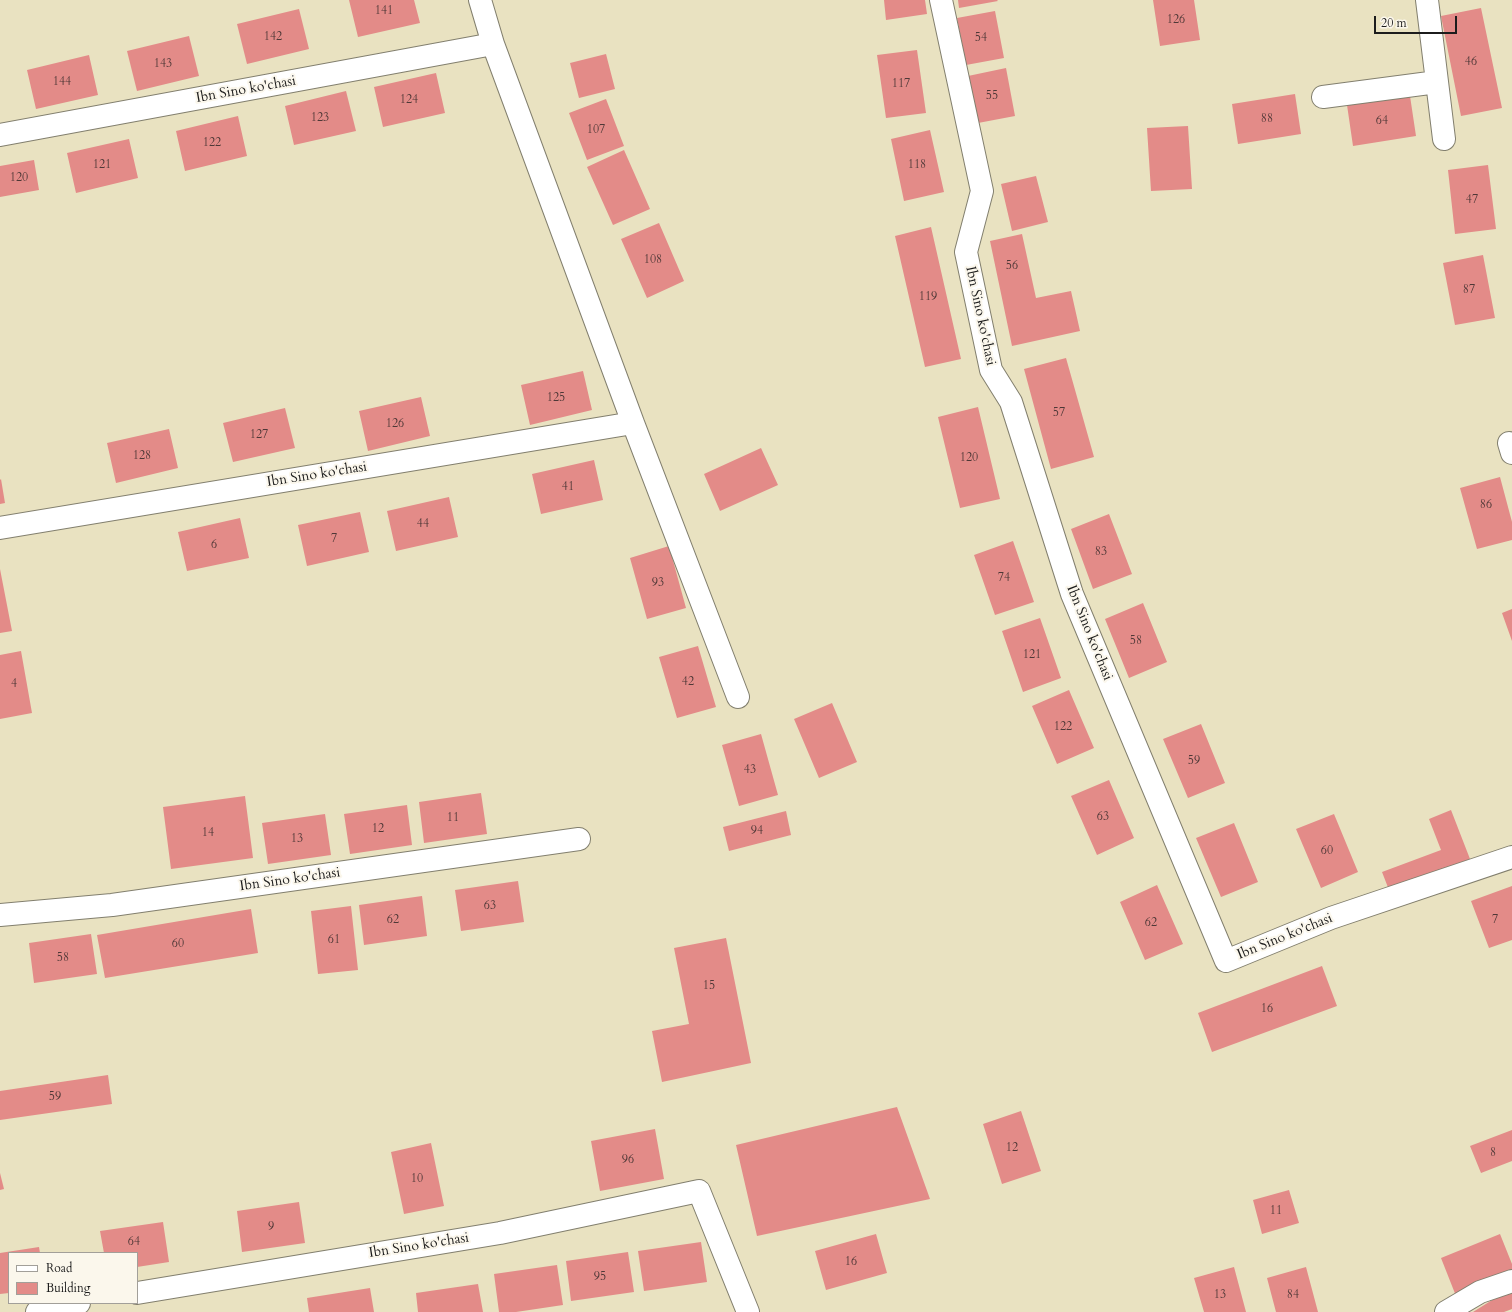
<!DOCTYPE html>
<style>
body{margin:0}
#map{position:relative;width:1512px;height:1312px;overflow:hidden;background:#e9e2c1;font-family:Cardo,serif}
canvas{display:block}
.legend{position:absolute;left:8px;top:1252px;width:130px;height:52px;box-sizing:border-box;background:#fbf7ec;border:1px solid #a29f99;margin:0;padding:5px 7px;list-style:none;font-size:12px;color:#1c1c1c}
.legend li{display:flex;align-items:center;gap:8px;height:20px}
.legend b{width:20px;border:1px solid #a29f99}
.scale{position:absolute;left:1374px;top:16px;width:83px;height:18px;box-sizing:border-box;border:2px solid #1c1c1c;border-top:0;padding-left:5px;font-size:12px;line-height:14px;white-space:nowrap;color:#1c1c1c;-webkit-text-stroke:3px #fbf7ec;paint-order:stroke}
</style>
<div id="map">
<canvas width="1512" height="1312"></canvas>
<ul class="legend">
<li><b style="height:5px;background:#fff"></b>Road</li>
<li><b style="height:11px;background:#e38b88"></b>Building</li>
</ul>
<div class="scale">20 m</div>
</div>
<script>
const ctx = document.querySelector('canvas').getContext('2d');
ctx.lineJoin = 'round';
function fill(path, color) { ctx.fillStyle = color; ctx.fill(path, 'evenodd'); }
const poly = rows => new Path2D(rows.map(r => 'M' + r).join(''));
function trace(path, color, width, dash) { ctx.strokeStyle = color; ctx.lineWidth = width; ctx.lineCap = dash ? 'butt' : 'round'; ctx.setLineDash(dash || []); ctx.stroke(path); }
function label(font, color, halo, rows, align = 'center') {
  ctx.font = font + ' Cardo,serif'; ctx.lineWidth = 4; ctx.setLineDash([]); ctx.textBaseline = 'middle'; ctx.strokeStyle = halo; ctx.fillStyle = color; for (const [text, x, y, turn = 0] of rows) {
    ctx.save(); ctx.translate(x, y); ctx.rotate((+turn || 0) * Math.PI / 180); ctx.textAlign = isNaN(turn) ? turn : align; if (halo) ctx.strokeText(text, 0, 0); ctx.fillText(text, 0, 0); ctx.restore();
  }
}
fill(poly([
 [349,0,414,0,420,23,358,37],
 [884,0,925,0,927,14,886,20],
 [958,0,997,0,998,1,959,8],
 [1153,0,1194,0,1200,40,1160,46],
 [1481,8,1502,108,1461,116,1441,16],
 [299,9,309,49,247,64,237,24],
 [995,11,1004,58,966,65,957,18],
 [189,36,199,76,137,91,127,51],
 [917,50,926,113,886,118,877,55],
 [606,54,615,89,579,98,570,63],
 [89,55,98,95,36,109,27,70],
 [1006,68,1015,116,978,123,968,76],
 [436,73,445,113,383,127,374,87],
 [346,91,356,131,294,145,285,106],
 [1295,94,1301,134,1238,144,1232,104],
 [1410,96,1416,136,1353,146,1347,105],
 [606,99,624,146,587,160,569,113],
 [238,116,247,156,185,171,176,131],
 [1188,126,1192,189,1151,191,1147,128],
 [930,130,944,192,904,201,891,139],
 [129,139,138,178,76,193,67,153],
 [624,150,650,209,613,225,587,167],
 [34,160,39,190,0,197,0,166],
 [1488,165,1496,229,1455,234,1448,170],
 [1036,176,1048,222,1012,231,1001,184],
 [659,223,684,281,647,298,621,239],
 [931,227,961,359,925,367,895,236],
 [1022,234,1036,298,1071,291,1080,331,1012,346,990,241],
 [1483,255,1495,318,1455,325,1443,263],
 [1066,358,1094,457,1051,469,1024,369],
 [583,371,592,410,530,425,521,385],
 [421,397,430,436,368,451,359,411],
 [978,407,1000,499,960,508,938,417],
 [285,408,295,448,233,462,223,423],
 [169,429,178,468,116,483,107,443],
 [761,448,778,485,720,511,704,474],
 [594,460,603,500,541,514,532,474],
 [1500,477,1512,522,1512,540,1477,549,1460,488],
 [1,479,5,503,0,504,0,480],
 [449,497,458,537,396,551,387,511],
 [360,512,369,552,307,566,298,525],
 [1109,514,1132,574,1093,589,1071,529],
 [240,518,249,558,187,571,178,532],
 [1013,541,1034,602,995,615,974,555],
 [669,546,686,608,647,619,630,558],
 [0,569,12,631,0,633],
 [1143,603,1167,662,1129,678,1105,619],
 [1512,609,1512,641,1502,613],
 [1040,618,1061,678,1023,692,1002,631],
 [698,646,716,707,677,718,659,657],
 [21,651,32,713,0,719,0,655],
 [1069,690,1094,748,1057,764,1032,706],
 [832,703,857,762,819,778,794,719],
 [1201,724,1225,783,1188,798,1163,739],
 [761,734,778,795,739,806,722,745],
 [1109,780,1134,838,1097,855,1071,796],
 [481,793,487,834,424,843,419,802],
 [245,796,253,858,171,869,163,807],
 [407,805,412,845,350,854,344,814],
 [1451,810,1470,859,1389,890,1382,872,1441,850,1429,819],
 [786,811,791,835,729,851,723,827],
 [325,814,331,855,268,864,262,823],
 [1334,814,1358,872,1321,888,1296,829],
 [1234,823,1258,882,1221,897,1196,838],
 [518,881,524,922,461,931,455,890],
 [1157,885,1183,944,1145,960,1120,902],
 [1512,886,1512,940,1489,948,1471,901],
 [422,896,427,936,364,945,359,905],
 [351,906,358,970,318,974,311,911],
 [251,909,258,953,105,978,97,935],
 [91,934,97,974,34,983,29,943],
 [726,938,751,1063,662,1082,652,1031,689,1024,674,948],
 [1322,966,1337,1006,1212,1052,1198,1013],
 [108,1075,112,1104,0,1120,0,1091],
 [897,1107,930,1199,757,1236,736,1145],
 [1021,1111,1041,1171,1002,1184,983,1124],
 [655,1129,664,1179,600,1191,591,1141],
 [1512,1130,1512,1161,1481,1173,1470,1146],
 [431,1143,444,1206,404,1214,391,1152],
 [0,1173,4,1189,0,1190],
 [1289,1190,1299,1223,1262,1234,1253,1200],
 [299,1202,305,1243,242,1252,237,1211],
 [163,1222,169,1262,137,1267,137,1253,104,1253,100,1231],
 [876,1234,887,1273,826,1290,815,1251],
 [1500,1234,1512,1264,1512,1274,1456,1296,1441,1258],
 [701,1242,707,1282,644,1291,638,1251],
 [39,1247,40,1253,9,1253,9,1293,0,1294,0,1253],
 [628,1252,634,1292,571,1301,566,1261],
 [557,1265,563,1305,516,1312,499,1312,494,1274],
 [1234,1267,1246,1312,1204,1312,1194,1278],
 [1306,1267,1318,1312,1276,1312,1267,1278],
 [478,1284,483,1312,418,1312,416,1293],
 [370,1288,374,1312,309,1312,307,1298],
 [1512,1293,1512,1309,1504,1312,1473,1312,1497,1297]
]), '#e38b88');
const street = poly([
 [480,0,493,44,633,423,738,697],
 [941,0,982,191,966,252,991,370,1011,402,1072,594,1226,961,1331,918,1512,857],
 [1427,0,1444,139],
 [1323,97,1437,82],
 [0,135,493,44],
 [1509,443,1512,453],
 [0,528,633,423],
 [0,915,112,905,579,839],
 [137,1293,500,1233,699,1191,748,1312],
 [37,1312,79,1303],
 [1446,1312,1480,1292,1512,1281]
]);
trace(street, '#827f6e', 24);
trace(street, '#fff', 22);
label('12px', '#4e3837', null, [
 ["141",384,11],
 ["126",1176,20],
 ["142",273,37],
 ["54",981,38],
 ["46",1471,62],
 ["143",163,64],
 ["144",62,82],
 ["117",901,84],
 ["55",992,96],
 ["124",409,100],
 ["123",320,118],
 ["88",1267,119],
 ["64",1382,121],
 ["107",596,130],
 ["122",212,143],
 ["121",102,165],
 ["118",917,165],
 ["120",19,178],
 ["47",1472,200],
 ["108",653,260],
 ["56",1012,266],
 ["87",1469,290],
 ["119",928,297],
 ["125",556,398],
 ["57",1059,413],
 ["126",395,424],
 ["127",259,435],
 ["128",142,456],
 ["120",969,458],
 ["41",568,487],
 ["86",1486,505],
 ["44",423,524],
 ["7",334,539],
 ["6",214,545],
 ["83",1101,552],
 ["74",1004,578],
 ["93",658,583],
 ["58",1136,641],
 ["121",1032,655],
 ["42",688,682],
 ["4",14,684],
 ["122",1063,727],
 ["59",1194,761],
 ["43",750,770],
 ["63",1103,817],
 ["11",453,818],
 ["12",378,829],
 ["94",757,831],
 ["14",208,833],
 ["13",297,839],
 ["60",1327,851],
 ["63",490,906],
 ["62",393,920],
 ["7",1495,920],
 ["62",1151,923],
 ["61",334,940],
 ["60",178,944],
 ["58",63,958],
 ["15",709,986],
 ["16",1267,1009],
 ["59",55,1097],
 ["12",1012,1148],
 ["8",1493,1153],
 ["96",628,1160],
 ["10",417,1179],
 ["11",1276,1211],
 ["9",271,1227],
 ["64",134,1242],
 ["16",851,1262],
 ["95",600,1277],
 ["13",1220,1295],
 ["84",1293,1295]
]);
label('14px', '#1c1c1c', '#fbf7ec', [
 ["Ibn Sino ko'chasi",246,90,-10],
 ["Ibn Sino ko'chasi",980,316,78],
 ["Ibn Sino ko'chasi",317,475,-9],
 ["Ibn Sino ko'chasi",1089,633,68],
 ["Ibn Sino ko'chasi",290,880,-8],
 ["Ibn Sino ko'chasi",1285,937,-22],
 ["Ibn Sino ko'chasi",419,1246,-9]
]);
</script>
